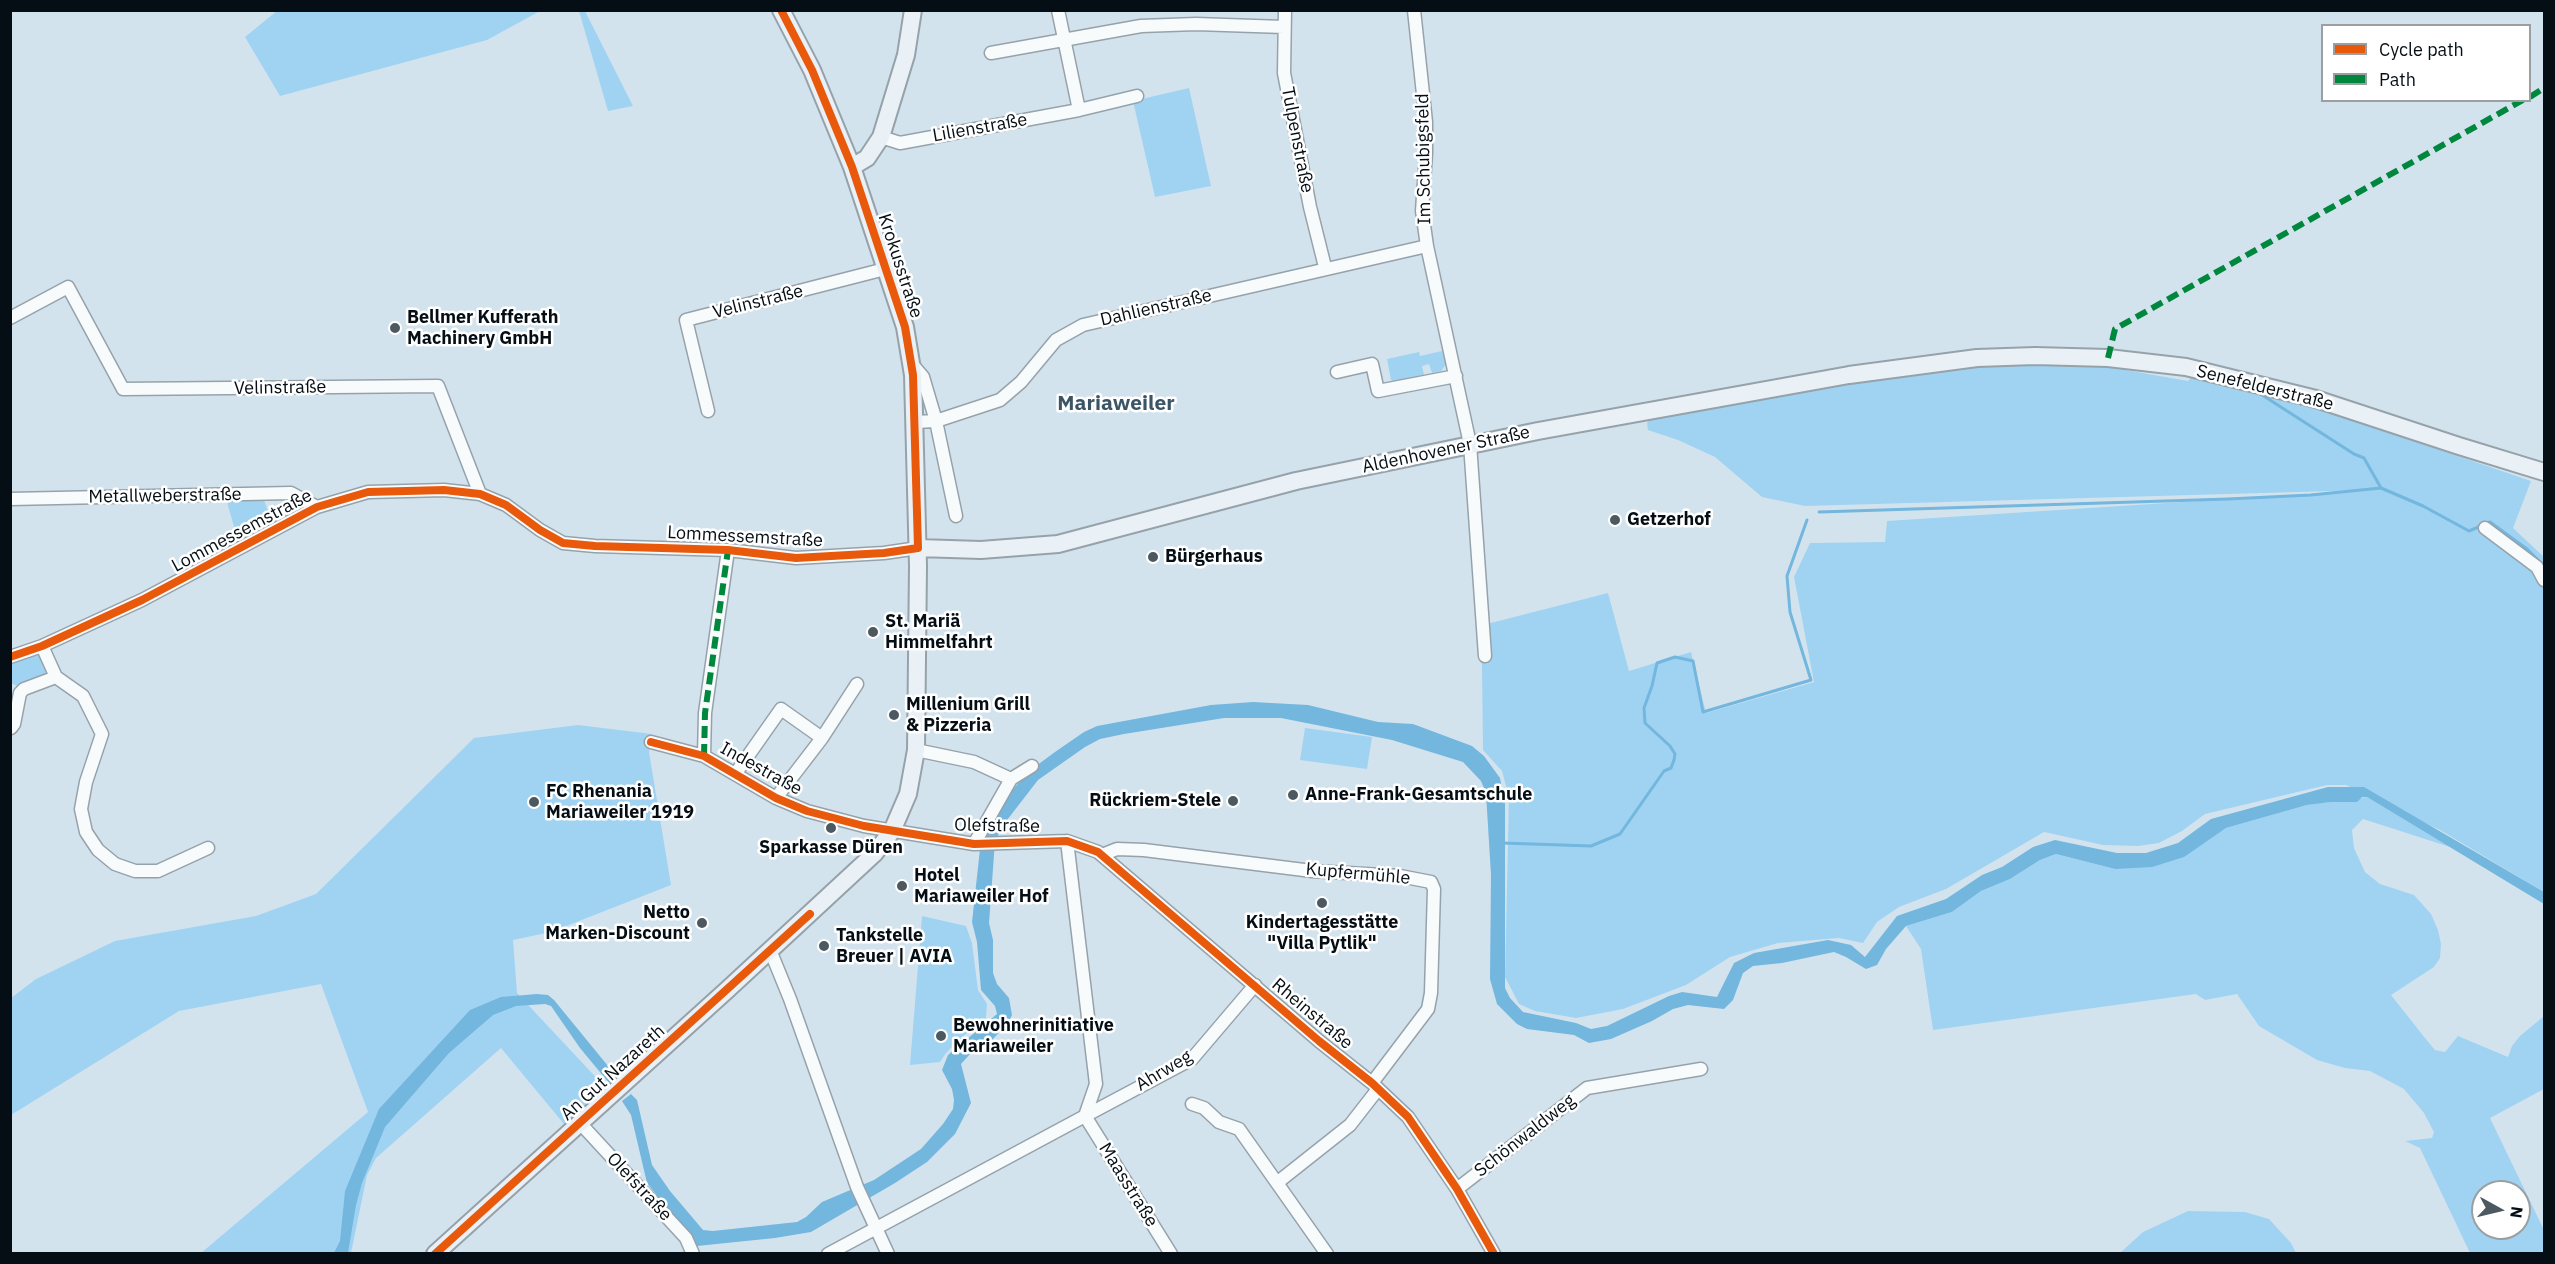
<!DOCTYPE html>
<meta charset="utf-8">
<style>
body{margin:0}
#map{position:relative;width:2555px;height:1264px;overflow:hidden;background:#d3e3ee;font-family:"IBM Plex Sans",sans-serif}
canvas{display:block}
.frame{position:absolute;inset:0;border:12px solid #040e14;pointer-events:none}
.legend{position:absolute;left:2321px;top:24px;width:210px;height:78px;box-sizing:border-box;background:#fff;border:2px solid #9b9fa1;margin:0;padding:8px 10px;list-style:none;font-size:18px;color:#040e14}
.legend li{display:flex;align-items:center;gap:12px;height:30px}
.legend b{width:30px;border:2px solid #9b9fa1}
.north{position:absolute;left:2471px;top:1180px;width:60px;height:60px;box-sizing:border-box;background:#fff;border:2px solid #9b9fa1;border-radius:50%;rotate:98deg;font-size:16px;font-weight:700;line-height:24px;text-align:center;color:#040e14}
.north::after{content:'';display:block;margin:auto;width:21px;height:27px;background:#4c5960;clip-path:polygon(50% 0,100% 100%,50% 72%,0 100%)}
</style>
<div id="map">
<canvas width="2555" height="1264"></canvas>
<div class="frame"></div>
<ul class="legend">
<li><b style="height:8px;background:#e8590c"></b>Cycle path</li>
<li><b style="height:8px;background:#00873e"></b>Path</li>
</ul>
<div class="north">N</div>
</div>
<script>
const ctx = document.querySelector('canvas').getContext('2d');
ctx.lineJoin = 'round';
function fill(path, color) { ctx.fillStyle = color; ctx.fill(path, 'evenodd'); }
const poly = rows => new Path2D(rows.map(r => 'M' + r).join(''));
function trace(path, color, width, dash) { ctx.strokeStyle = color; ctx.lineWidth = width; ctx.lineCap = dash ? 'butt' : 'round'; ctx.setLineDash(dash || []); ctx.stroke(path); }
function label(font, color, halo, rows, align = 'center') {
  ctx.font = font + ' "IBM Plex Sans",sans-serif'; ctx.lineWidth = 5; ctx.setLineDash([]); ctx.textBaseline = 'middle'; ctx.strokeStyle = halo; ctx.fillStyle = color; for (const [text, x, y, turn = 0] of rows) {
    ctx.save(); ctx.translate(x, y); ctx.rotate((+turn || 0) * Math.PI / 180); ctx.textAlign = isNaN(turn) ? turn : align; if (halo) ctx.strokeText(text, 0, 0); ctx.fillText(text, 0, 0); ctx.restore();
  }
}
fill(poly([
 [278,10,540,10,540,11,487,40,280,96,245,37],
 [579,11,585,11,633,106,608,111],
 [1189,88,1211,186,1155,197,1133,101],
 [1442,351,1446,364,1441,371,1432,373,1429,364,1422,366,1424,375,1395,382,1391,380,1387,359,1419,352,1420,356],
 [2097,365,2188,381,2192,377,2279,395,2531,481,2513,528,2544,557,2544,892,2440,830,2346,785,2327,785,2205,814,2182,831,2159,843,2138,846,2103,845,2044,832,1946,889,1899,907,1877,922,1863,943,1839,938,1778,943,1730,957,1686,985,1623,1009,1576,1018,1535,1011,1519,1004,1505,977,1509,797,1502,771,1483,750,1482,666,1479,626,1608,593,1629,671,1691,652,1706,713,1814,682,1794,577,1810,543,1885,542,1887,521,2369,490,1805,506,1762,497,1715,457,1678,440,1648,430,1647,423,1652,417,1857,381,1968,366],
 [264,500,272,522,238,541,227,502],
 [36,655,40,656,50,673,19,687,11,683,11,664],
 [578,725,652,734,649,752,671,885,551,932,513,940,517,993,605,1087,564,1124,501,1048,376,1158,367,1175,351,1253,201,1253,368,1112,321,984,179,1011,11,1115,11,998,36,979,115,941,256,916,316,894,474,738],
 [1305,728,1372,737,1367,769,1300,760],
 [2367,797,2450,847,2363,819,2352,830,2354,848,2365,872,2380,884,2414,895,2431,914,2438,930,2441,944,2440,958,2434,967,2391,995,2425,1038,2435,1050,2445,1052,2458,1036,2508,1057,2512,1046,2520,1036,2544,1016,2544,1089,2490,1118,2544,1230,2544,1253,2470,1253,2420,1148,2405,1141,2432,1138,2434,1132,2424,1113,2404,1089,2370,1071,2345,1068,2317,1060,2259,1026,2237,994,2205,1000,2196,994,1933,1030,1921,949,1906,926,1952,912,1981,891,2010,879,2040,860,2056,854,2115,869,2205,840,2226,828,2307,805],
 [2483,1192,2519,1192,2519,1228,2483,1228],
 [922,916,966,926,972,943,978,990,987,1004,986,1018,961,1038,946,1053,940,1062,910,1065],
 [2188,1211,2245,1212,2269,1219,2291,1243,2296,1253,2120,1253,2143,1232]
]), '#a0d3f2');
fill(poly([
 [1253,702,1308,705,1378,722,1413,724,1472,746,1484,756,1500,778,1505,804,1505,988,1510,998,1523,1012,1576,1023,1591,1029,1607,1026,1669,996,1682,992,1717,997,1734,963,1754,953,1828,940,1851,945,1865,957,1897,916,1946,899,1982,875,2002,867,2033,847,2055,840,2117,853,2146,853,2178,843,2211,819,2328,787,2364,787,2544,892,2544,904,2367,797,2362,797,2357,802,2331,802,2307,805,2226,828,2184,857,2152,867,2115,869,2056,854,2040,860,2010,879,1981,891,1952,912,1906,926,1886,949,1877,965,1866,969,1846,957,1834,952,1782,963,1753,966,1743,973,1733,1000,1724,1009,1688,1005,1673,1009,1652,1021,1611,1039,1589,1043,1574,1035,1527,1029,1517,1024,1497,1004,1490,979,1491,875,1486,793,1481,781,1463,762,1392,740,1281,718,1224,718,1124,734,1100,739,1085,747,1038,780,1004,824,995,841,989,923,993,940,993,973,997,984,1009,998,1012,1015,1008,1023,993,1039,970,1054,961,1064,971,1103,955,1134,927,1162,895,1183,811,1232,775,1238,697,1246,647,1183,631,1115,622,1101,631,1094,637,1100,652,1165,670,1191,703,1230,713,1231,797,1222,806,1217,822,1202,874,1180,921,1149,943,1124,953,1109,954,1100,952,1089,942,1070,948,1055,997,1014,995,1006,981,990,977,942,972,922,982,831,1015,787,1032,769,1055,752,1084,732,1097,726,1211,705],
 [537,994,548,995,554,1000,617,1077,609,1083,580,1048,551,1006,545,1004,516,1006,493,1015,449,1053,385,1127,362,1183,356,1205,348,1253,334,1253,340,1241,345,1191,379,1109,470,1010,501,997]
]), '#73b6de');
trace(poly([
 [2259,393,2354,454,2364,458,2381,488,2423,506,2469,531,2490,522,2527,549,2544,566],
 [1819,512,2228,499,2311,495,2381,488],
 [1502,843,1591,846,1620,834,1664,771,1671,768,1674,760,1675,754,1670,746,1645,723,1644,708,1652,686,1657,663,1675,657,1693,661,1703,712,1811,680,1790,612,1787,576,1807,520]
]), '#73b6de', 3);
const street = poly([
 [1058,10,1079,110],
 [1285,10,1284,73,1310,207,1325,267],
 [1414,10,1426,122,1426,153,1422,211,1427,246,1470,444,1485,656],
 [991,53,1141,26,1196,24,1284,27],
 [881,137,900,143,1079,110,1137,96],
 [10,318,68,287,123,389,438,386,480,494],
 [911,363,923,377,936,421,956,516],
 [1337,372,1372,364,1378,391,1456,376],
 [708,411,686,320,885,269],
 [915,422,936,421,1000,400,1021,382,1056,340,1083,325,1427,246],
 [10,499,291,493,317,507],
 [2485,528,2537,567,2544,580],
 [42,646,56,677,83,696,102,734,86,782,81,809,86,832,98,850,115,864,135,871,158,871,208,848],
 [10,657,42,646,142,600,317,507,368,492,444,490,480,494,506,505,540,530,563,543,595,546,728,550,796,558,884,553,918,548],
 [11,728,14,724,20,693,24,689,56,677],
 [651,742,704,756,776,798,807,811,864,826,974,844,1067,841,1098,852,1319,1041,1372,1083,1408,1117,1457,1189,1494,1254],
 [916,750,974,762,1011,779],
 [704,756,705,713,728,550],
 [736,773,781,709,822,738],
 [776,798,822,738,857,684],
 [974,844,1011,779,1032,766],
 [1102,855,1117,849,1144,850,1312,871,1400,876,1431,882,1434,889,1431,993,1428,1009,1372,1083],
 [770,950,790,999,857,1187,888,1254],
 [1192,1104,1204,1108,1219,1122,1239,1129,1327,1254],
 [580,1123,686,1238,693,1254],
 [1278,1182,1350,1125,1378,1089],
 [1457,1189,1587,1088,1701,1069],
 [828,1254,1085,1116,1096,1084,1067,841],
 [1171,1254,1085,1116,1192,1059,1255,985]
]);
const secondary = poly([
 [852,167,867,158,881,137,906,55,913,10],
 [918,548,981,550,1058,544,1296,481,1538,431,1849,375,1977,358,2035,356,2108,358,2186,367,2316,399,2459,446,2544,472],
 [435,1254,727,990,874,854,892,831,908,794,916,750,918,566,913,375,905,327,852,167,812,70,781,10]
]);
trace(street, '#96a2aa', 15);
trace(secondary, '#96a2aa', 20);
trace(street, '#f8fbfc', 12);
trace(secondary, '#eaf1f6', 16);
trace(poly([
 [2530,97,2544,88],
 [2108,358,2115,329,2523,100],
 [704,756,705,713,728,550]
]), '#00873e', 6, [12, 6]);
trace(poly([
 [10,657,42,646,142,600,317,507,368,492,444,490,480,494,506,505,540,530,563,543,595,546,728,550,796,558,884,553,918,548,913,375,905,327,852,167,812,70,781,10],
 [651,742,704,756,776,798,807,811,864,826,974,844,1067,841,1098,852,1319,1041,1372,1083,1408,1117,1457,1189,1494,1254],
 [435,1254,810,914]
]), '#e8590c', 8);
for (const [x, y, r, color] of [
 [395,328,6,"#4c5960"],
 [1615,520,6,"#4c5960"],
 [1153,557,6,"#4c5960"],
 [873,632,6,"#4c5960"],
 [894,715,6,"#4c5960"],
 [1293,795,6,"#4c5960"],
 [1233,801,6,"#4c5960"],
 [534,802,6,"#4c5960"],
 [831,828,6,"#4c5960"],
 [902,886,6,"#4c5960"],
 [1322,903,6,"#4c5960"],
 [702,923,6,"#4c5960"],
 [824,946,6,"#4c5960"],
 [941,1036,6,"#4c5960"]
]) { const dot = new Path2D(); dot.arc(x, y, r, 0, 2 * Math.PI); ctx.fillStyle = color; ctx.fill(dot); trace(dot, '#fff', 2); }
label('18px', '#040e14', '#fff', [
 ["Lilienstraße",980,128,-10],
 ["Tulpenstraße",1297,140,79],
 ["Im Schubigsfeld",1424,159,-91],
 ["Krokusstraße",900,266,72],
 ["Velinstraße",758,302,-14],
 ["Dahlienstraße",1156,308,-13],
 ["Velinstraße",280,388,-1],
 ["Senefelderstraße",2265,388,14],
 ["Aldenhovener Straße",1446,450,-12],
 ["Metallweberstraße",165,496,-1],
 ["Lommessemstraße",242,531,-28],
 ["Lommessemstraße",745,537,3],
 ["Indestraße",761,769,29],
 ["Olefstraße",997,826,1],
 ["Kupfermühle",1358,874,5],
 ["Rheinstraße",1312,1014,40],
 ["Ahrweg",1164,1071,-31],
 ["An Gut Nazareth",613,1073,-42],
 ["Schönwaldweg",1525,1136,-38],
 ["Maasstraße",1128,1185,58],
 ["Olefstraße",639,1187,47]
]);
label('bold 18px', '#040e14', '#fff', [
 ["Bellmer Kufferath",407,318],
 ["Machinery GmbH",407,339],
 ["Getzerhof",1627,520],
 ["Bürgerhaus",1165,557],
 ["St. Mariä",885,622],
 ["Himmelfahrt",885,643],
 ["Millenium Grill",906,705],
 ["& Pizzeria",906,726],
 ["FC Rhenania",546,792],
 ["Mariaweiler 1919",546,813],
 ["Anne-Frank-Gesamtschule",1305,795],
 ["Rückriem-Stele",1221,801,"right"],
 ["Sparkasse Düren",831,848,"center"],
 ["Hotel",914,876],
 ["Mariaweiler Hof",914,897],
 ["Netto",690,913,"right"],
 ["Marken-Discount",690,934,"right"],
 ["Kindertagesstätte",1322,923,"center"],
 ["\"Villa Pytlik\"",1322,944,"center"],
 ["Tankstelle",836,936],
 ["Breuer | AVIA",836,957],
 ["Bewohnerinitiative",953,1026],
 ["Mariaweiler",953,1047]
], 'left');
label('bold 21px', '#3b5566', '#fff', [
 ["Mariaweiler",1116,404]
]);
</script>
